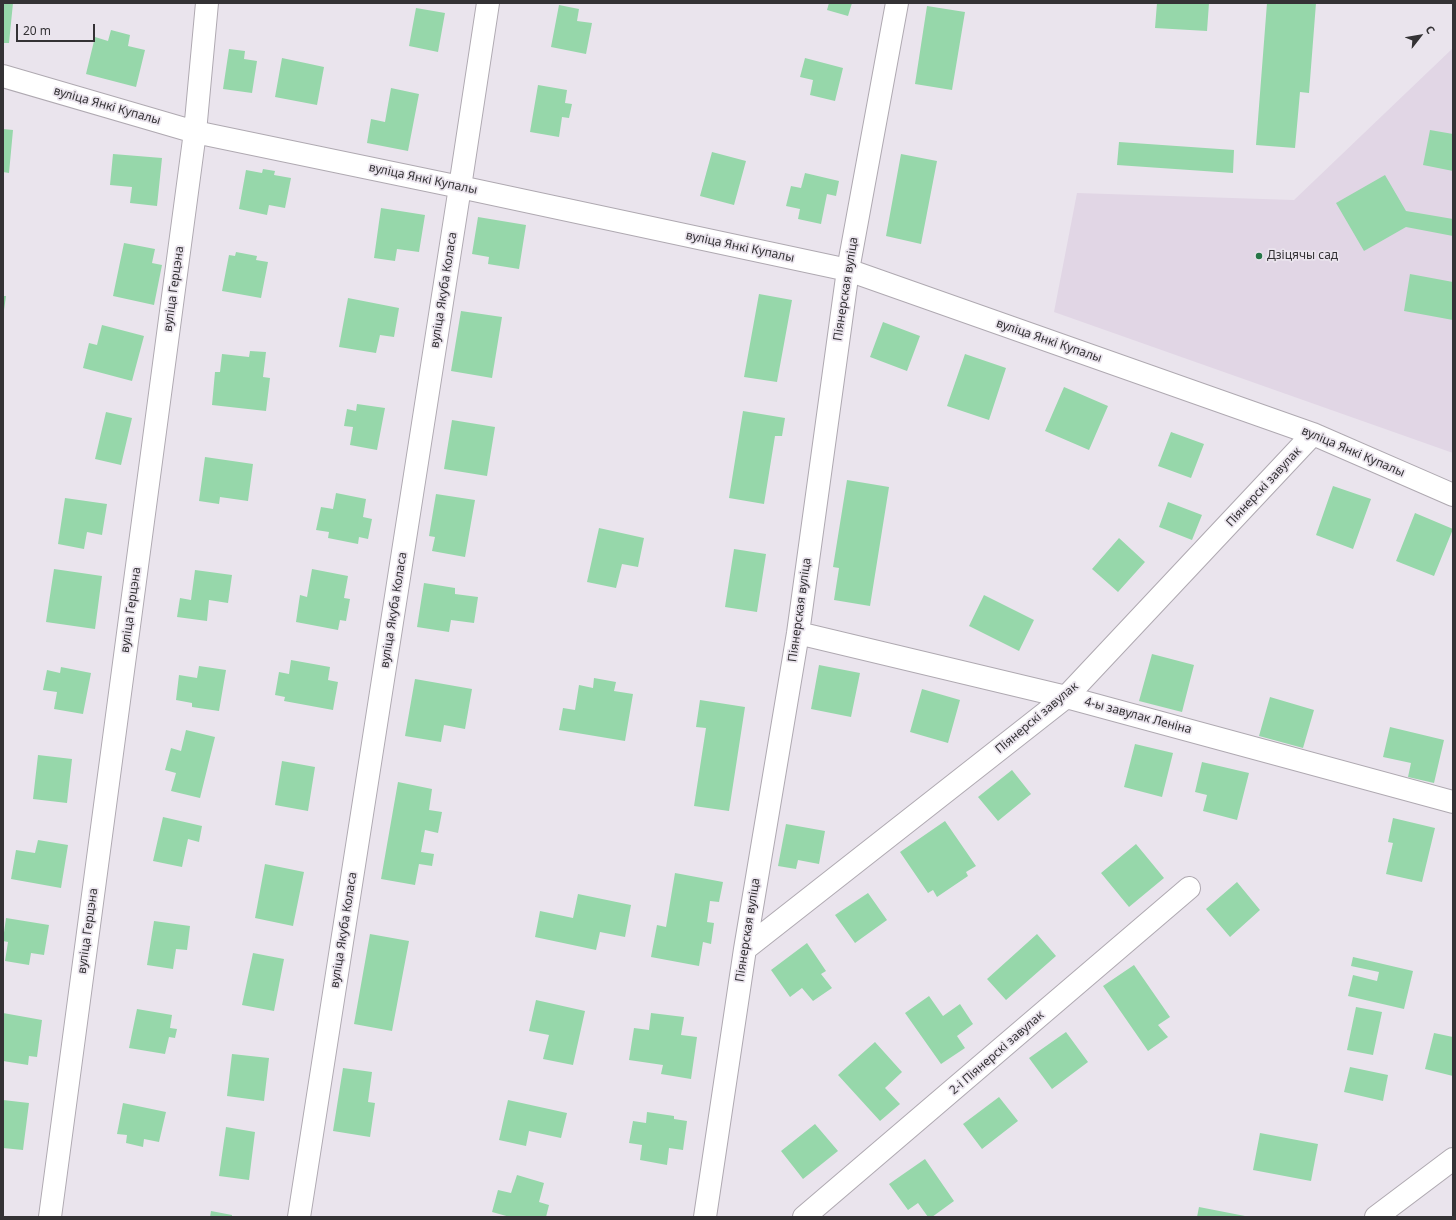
<!DOCTYPE html>
<meta charset="utf-8">
<style>
body{margin:0}
#map{position:relative;width:1456px;height:1220px;overflow:hidden;background:#eae4ed;font-family:"Noto Sans",sans-serif}
canvas{display:block}
.frame{position:absolute;inset:0;border:4px solid #343235;pointer-events:none}
.north{position:absolute;left:1400px;top:16px;width:40px;height:40px;-webkit-text-stroke:3px #eae4ed;paint-order:stroke;rotate:59deg;font-size:11px;font-weight:700;line-height:16px;text-align:center;color:#343235}
.north::after{content:'';display:block;margin:auto;width:14px;height:18px;background:#343235;clip-path:polygon(50% 0,100% 100%,50% 72%,0 100%)}
.scale{position:absolute;left:16px;top:24px;width:79px;height:18px;box-sizing:border-box;border:2px solid #343235;border-top:0;padding-left:5px;font-size:12px;line-height:14px;white-space:nowrap;color:#343235;-webkit-text-stroke:3px #eae4ed;paint-order:stroke}
</style>
<div id="map">
<canvas width="1456" height="1220"></canvas>
<div class="frame"></div>
<div class="north">С</div>
<div class="scale">20 m</div>
</div>
<script>
const ctx = document.querySelector('canvas').getContext('2d');
ctx.lineJoin = 'round';
function fill(path, color) { ctx.fillStyle = color; ctx.fill(path, 'evenodd'); }
const poly = rows => new Path2D(rows.map(r => 'M' + r).join(''));
function trace(path, color, width, dash) { ctx.strokeStyle = color; ctx.lineWidth = width; ctx.lineCap = dash ? 'butt' : 'round'; ctx.setLineDash(dash || []); ctx.stroke(path); }
function label(font, color, halo, rows, align = 'center') {
  ctx.font = font + ' "Noto Sans",sans-serif'; ctx.lineWidth = 3.5; ctx.setLineDash([]); ctx.textBaseline = 'middle'; ctx.strokeStyle = halo; ctx.fillStyle = color; for (const [text, x, y, turn = 0] of rows) {
    ctx.save(); ctx.translate(x, y); ctx.rotate((+turn || 0) * Math.PI / 180); ctx.textAlign = isNaN(turn) ? turn : align; if (halo) ctx.strokeText(text, 0, 0); ctx.fillText(text, 0, 0); ctx.restore();
  }
}
fill(poly([
 [1453,48,1453,453,1054,312,1077,193,1294,200]
]), '#e1d6e5');
fill(poly([
 [3,3,13,3,9,43,3,43],
 [829,3,852,3,848,16,827,10],
 [1157,3,1209,3,1207,31,1155,28],
 [1267,3,1316,3,1309,93,1300,92,1295,148,1256,145],
 [559,5,579,9,577,21,592,23,586,54,551,47],
 [927,6,965,12,952,90,915,84],
 [416,8,445,13,438,52,409,46],
 [111,30,130,35,128,46,145,50,136,87,86,74,95,37,108,41],
 [229,49,245,51,244,59,257,61,252,93,223,89],
 [282,58,324,67,317,105,275,97],
 [805,58,843,68,835,101,810,95,813,80,800,77],
 [538,85,567,90,565,103,572,104,569,118,562,117,559,137,530,132],
 [391,88,419,94,408,151,367,143,371,119,385,122],
 [3,129,13,130,9,173,3,172],
 [1430,130,1453,134,1453,171,1423,165],
 [1119,142,1234,150,1233,173,1117,165],
 [712,152,746,161,734,205,700,196],
 [113,154,162,158,157,206,130,203,132,187,110,185],
 [901,154,937,161,921,244,886,236],
 [263,169,275,171,274,175,291,178,285,208,269,205,267,215,239,209,246,170,262,173],
 [805,173,839,181,836,196,827,194,821,224,798,219,800,209,786,206,791,186,801,188],
 [1385,175,1406,211,1453,219,1453,236,1406,227,1364,251,1336,203],
 [381,208,425,215,419,252,397,249,395,261,374,258],
 [478,217,526,225,519,269,488,264,489,257,472,254],
 [124,243,155,249,152,263,162,265,154,305,113,296],
 [236,252,257,256,256,260,268,262,261,298,222,291,229,255,235,256],
 [1410,274,1453,282,1453,320,1404,311],
 [759,294,792,300,777,382,744,377],
 [3,296,6,296,4,310,3,310],
 [348,298,399,308,394,337,380,335,376,353,339,347],
 [461,311,502,317,492,378,451,371],
 [883,322,920,336,907,371,870,357],
 [102,325,144,336,132,381,83,368,89,343,97,345],
 [250,351,266,352,263,377,270,378,266,411,212,405,215,372,220,372,222,354,249,357],
 [965,354,1006,368,989,420,947,406],
 [1064,387,1108,406,1089,450,1045,431],
 [357,404,385,408,377,450,350,445,353,427,344,426,347,409,356,411],
 [743,411,785,418,782,436,775,436,764,504,729,498],
 [106,412,132,418,121,465,95,459],
 [452,420,495,427,487,476,444,469],
 [1171,432,1204,444,1191,478,1158,466],
 [205,457,253,464,248,501,220,497,219,504,199,501],
 [847,480,889,487,870,606,834,600,839,568,833,567],
 [1333,486,1371,499,1353,549,1316,535],
 [336,493,366,499,363,517,372,519,368,539,359,537,358,544,328,538,329,532,316,530,321,507,333,509],
 [436,494,475,500,465,557,432,551,435,537,429,536],
 [65,498,107,504,102,535,87,532,84,549,58,544],
 [1168,502,1202,515,1192,540,1159,527],
 [1415,513,1453,529,1434,576,1396,561],
 [599,528,644,538,638,567,622,564,616,588,587,582],
 [1119,538,1145,562,1118,592,1092,569],
 [734,549,766,554,757,612,725,607],
 [54,569,102,576,95,629,46,622],
 [312,569,348,576,344,598,350,599,346,621,340,620,338,630,296,622,300,595,307,597],
 [195,570,232,575,228,603,209,600,207,621,177,617,180,598,191,600],
 [424,583,455,588,455,594,478,597,474,623,451,620,449,632,417,627],
 [984,595,1034,620,1019,651,969,626],
 [1152,654,1194,665,1182,712,1139,701],
 [291,660,330,667,328,680,338,682,333,710,284,701,285,697,275,695,279,672,289,674],
 [819,665,860,673,851,717,811,709],
 [199,666,226,670,219,711,192,707,192,703,176,700,179,675,197,678],
 [61,667,91,673,83,714,54,709,57,692,43,690,47,670,60,673],
 [594,678,616,682,614,691,633,694,625,741,559,730,563,708,575,710,579,685,593,688],
 [415,679,472,689,465,729,444,725,441,742,405,736],
 [922,689,960,700,948,743,910,732],
 [1270,697,1314,710,1303,748,1259,736],
 [700,700,745,707,729,811,694,806,706,728,696,727],
 [1390,727,1444,740,1434,783,1408,777,1411,763,1383,757],
 [186,730,215,737,200,798,171,791,176,773,165,770,171,748,181,751],
 [1135,744,1173,753,1162,797,1124,787],
 [38,755,72,759,67,803,33,799],
 [282,761,315,767,308,811,275,805],
 [1202,762,1249,773,1237,820,1203,811,1207,795,1195,792],
 [1012,770,1031,794,998,821,978,797],
 [398,782,432,789,429,810,442,812,438,833,425,830,421,852,434,854,432,866,419,864,415,885,381,879],
 [163,817,202,826,199,842,188,839,182,867,153,861],
 [1393,818,1435,828,1422,882,1386,874,1393,843,1388,842],
 [945,821,976,866,966,872,968,876,937,897,933,890,928,893,900,852],
 [786,824,825,831,819,864,798,860,796,869,778,866],
 [38,840,68,845,61,888,11,879,16,850,35,853],
 [1136,844,1164,878,1129,907,1101,873],
 [265,864,304,872,293,926,255,918],
 [675,873,723,882,719,902,710,901,707,922,714,923,711,944,703,942,699,966,651,957,657,925,666,927],
 [1237,882,1260,910,1230,937,1206,909],
 [868,893,887,920,855,943,835,915],
 [578,894,631,905,625,937,600,932,596,950,535,937,540,911,573,918],
 [6,918,49,925,44,955,31,953,29,965,5,961,8,942,3,941,3,940],
 [154,921,190,926,187,950,176,949,173,969,147,965],
 [370,934,409,941,392,1031,354,1024],
 [1037,934,1056,956,1006,1000,987,979],
 [807,943,826,971,821,974,832,988,813,1001,802,988,790,997,771,970],
 [253,953,284,959,274,1011,242,1005],
 [1353,957,1413,971,1404,1009,1348,996,1353,975,1377,981,1379,972,1351,966],
 [1134,965,1170,1017,1158,1025,1168,1037,1148,1051,1103,986],
 [929,996,943,1016,960,1004,973,1024,957,1036,965,1048,941,1064,905,1013],
 [536,1000,585,1011,573,1065,543,1059,549,1035,529,1031],
 [1356,1007,1382,1012,1373,1055,1347,1050],
 [137,1009,172,1015,170,1028,177,1029,175,1038,169,1037,165,1054,129,1048],
 [3,1013,42,1020,37,1057,29,1056,28,1065,3,1061],
 [651,1013,684,1017,681,1035,697,1037,691,1079,661,1074,663,1065,629,1060,634,1028,649,1030],
 [1066,1032,1088,1062,1052,1089,1029,1058],
 [1434,1033,1453,1037,1453,1076,1425,1069],
 [875,1042,902,1072,885,1088,900,1104,880,1121,838,1075],
 [232,1054,269,1058,264,1101,227,1096],
 [1350,1067,1388,1075,1383,1101,1344,1092],
 [343,1068,372,1072,368,1102,375,1103,370,1137,333,1131],
 [999,1097,1018,1121,982,1149,963,1124],
 [3,1100,29,1103,23,1150,3,1148],
 [508,1100,567,1113,561,1138,529,1131,526,1146,499,1140],
 [123,1103,166,1112,159,1142,144,1139,143,1147,126,1143,127,1135,117,1134],
 [647,1112,674,1116,674,1119,687,1121,683,1150,669,1148,667,1165,640,1160,642,1145,629,1143,633,1121,646,1123],
 [815,1124,838,1151,803,1179,781,1151],
 [226,1127,255,1132,249,1180,219,1176],
 [1260,1133,1318,1144,1311,1181,1253,1170],
 [925,1159,954,1201,932,1217,928,1217,918,1203,908,1210,889,1184],
 [517,1175,544,1183,539,1202,549,1205,546,1217,510,1217,492,1212,498,1190,511,1193],
 [1199,1207,1245,1216,1245,1217,1197,1217],
 [211,1211,232,1215,232,1217,210,1217]
]), '#96d7aa');
const minor = poly([
 [3,76,195,132,460,187,848,270,1313,434,1453,495],
 [798,633,1066,697,1453,802],
 [745,949,1066,697,1313,434],
 [50,1217,195,132,207,3],
 [299,1217,460,187,488,3],
 [705,1217,745,949,798,633,848,270,897,3],
 [804,1217,1189,888]
]);
const primary = poly([
 [1376,1217,1453,1159]
]);
trace(minor, '#afa9b1', 24);
trace(primary, '#afa9b1', 24);
trace(minor, '#fff', 22);
trace(primary, '#fff', 22);
for (const [x, y, r, color] of [
 [1259,256,4,"#267647"]
]) { const dot = new Path2D(); dot.arc(x, y, r, 0, 2 * Math.PI); ctx.fillStyle = color; ctx.fill(dot); trace(dot, '#eae4ed', 1.5); }
label('12px', '#343235', '#eae4ed', [
 ["вуліца Янкі Купалы",107,106,16],
 ["вуліца Янкі Купалы",423,179,12],
 ["вуліца Янкі Купалы",740,247,12],
 ["вуліца Герцэна",174,289,-82],
 ["Піянерская вуліца",846,289,-81],
 ["вуліца Якуба Коласа",444,290,-81],
 ["вуліца Янкі Купалы",1049,341,19],
 ["вуліца Янкі Купалы",1353,452,23],
 ["Піянерскі завулак",1264,487,-47],
 ["вуліца Герцэна",131,610,-82],
 ["вуліца Якуба Коласа",394,610,-81],
 ["Піянерская вуліца",800,610,-82],
 ["4-ы завулак Леніна",1138,716,15],
 ["Піянерскі завулак",1037,718,-40],
 ["вуліца Якуба Коласа",344,930,-81],
 ["Піянерская вуліца",748,930,-81],
 ["вуліца Герцэна",88,931,-82],
 ["2-і Піянерскі завулак",997,1053,-41]
]);
label('12px', '#343235', '#eae4ed', [
 ["Дзіцячы сад",1267,256]
], 'left');
</script>
